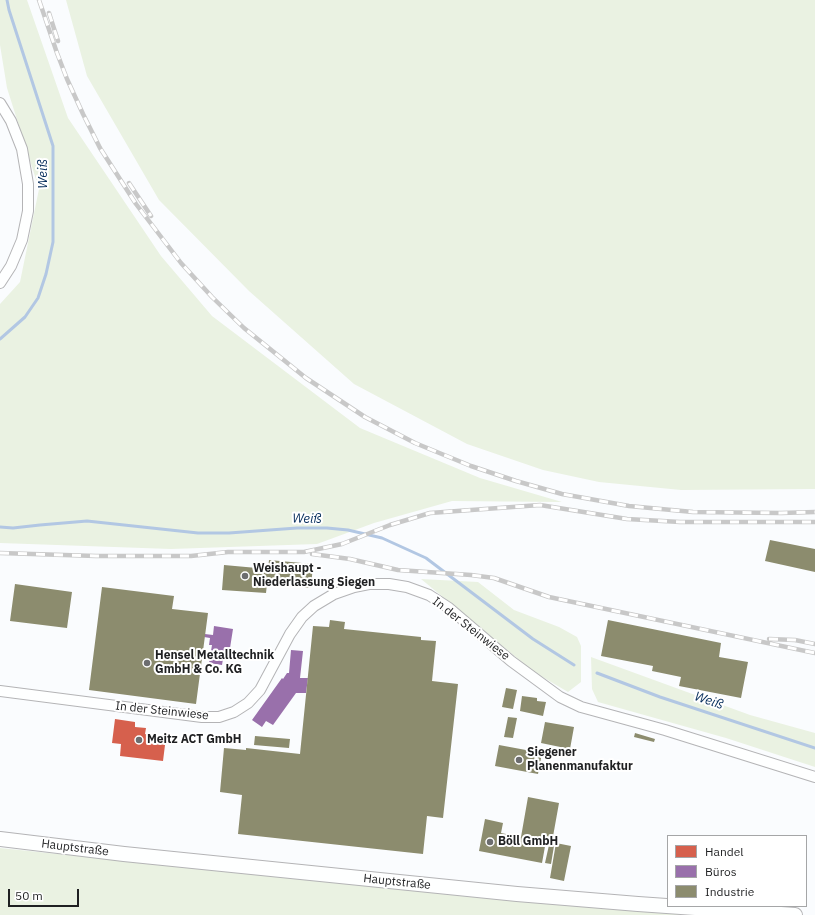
<!DOCTYPE html>
<meta charset="utf-8">
<style>
body{margin:0}
#map{position:relative;width:815px;height:915px;overflow:hidden;background:#fafcfe;font-family:"IBM Plex Sans",sans-serif}
canvas{display:block}
.legend{position:absolute;left:667px;top:835px;width:140px;height:72px;box-sizing:border-box;background:#fff;border:1px solid #a5a6a7;margin:0;padding:5px 7px;list-style:none;font-size:12px;color:#1f2022}
.legend li{display:flex;align-items:center;gap:8px;height:20px}
.legend b{width:20px;border:1px solid #a5a6a7}
.scale{position:absolute;left:8px;top:889px;width:71px;height:18px;box-sizing:border-box;border:2px solid #1f2022;border-top:0;padding-left:5px;font-size:12px;line-height:14px;white-space:nowrap;color:#1f2022;-webkit-text-stroke:3px #fff;paint-order:stroke}
</style>
<div id="map">
<canvas width="815" height="915"></canvas>
<ul class="legend">
<li><b style="height:11px;background:#d6604d"></b>Handel</li>
<li><b style="height:11px;background:#9970ab"></b>Büros</li>
<li><b style="height:11px;background:#8c8c6e"></b>Industrie</li>
</ul>
<div class="scale">50 m</div>
</div>
<script>
const ctx = document.querySelector('canvas').getContext('2d');
ctx.lineJoin = 'round';
function fill(path, color) { ctx.fillStyle = color; ctx.fill(path, 'evenodd'); }
const poly = rows => new Path2D(rows.map(r => 'M' + r).join(''));
function trace(path, color, width, dash) { ctx.strokeStyle = color; ctx.lineWidth = width; ctx.lineCap = dash ? 'butt' : 'round'; ctx.setLineDash(dash || []); ctx.stroke(path); }
function label(font, color, halo, rows, align = 'center') {
  ctx.font = font + ' "IBM Plex Sans",sans-serif'; ctx.lineWidth = 4; ctx.setLineDash([]); ctx.textBaseline = 'middle'; ctx.strokeStyle = halo; ctx.fillStyle = color; for (const [text, x, y, turn = 0] of rows) {
    ctx.save(); ctx.translate(x, y); ctx.rotate((+turn || 0) * Math.PI / 180); ctx.textAlign = isNaN(turn) ? turn : align; if (halo) ctx.strokeText(text, 0, 0); ctx.fillText(text, 0, 0); ctx.restore();
  }
}
fill(poly([
 [0,0,27,0,68,118,161,256,212,316,360,428,480,478,562,502,452,501,374,523,317,544,171,549,0,543,0,304,20,282,39,189,7,88,0,45],
 [66,0,815,0,815,489,681,490,599,482,543,470,467,444,354,384,249,291,159,200,87,76],
 [421,579,478,582,514,610,559,627,577,637,581,646,581,682,568,692,534,672],
 [591,657,750,715,815,733,815,767,726,738,598,702,592,689],
 [0,848,378,887,709,915,0,915]
]), '#eaf2e2');
fill(poly([
 [115,719,135,722,135,727,146,728,145,734,166,737,163,761,120,756,121,744,112,743]
]), '#d6604d');
fill(poly([
 [214,626,233,629,230,648,225,647,222,665,209,663,212,645,209,645,210,638,204,637,205,634,213,635],
 [291,650,303,651,300,678,308,678,306,693,296,693,273,725,266,721,262,727,252,720,282,678,283,679,287,673,289,673]
]), '#9970ab');
fill(poly([
 [770,540,815,549,815,572,765,561],
 [269,560,313,564,311,588,267,584,266,593,222,590,224,565,268,569],
 [15,584,72,592,67,628,10,621],
 [102,587,174,596,172,609,208,613,196,704,89,690],
 [330,620,345,622,344,629,421,637,421,640,436,641,432,681,458,684,443,818,427,816,423,854,238,834,242,795,220,792,224,748,246,750,246,748,300,754,313,626,329,627],
 [608,620,721,643,719,657,748,662,741,698,679,686,681,677,652,671,653,666,601,656],
 [506,688,517,690,513,709,502,707],
 [522,696,537,698,537,701,546,702,543,716,520,711],
 [508,717,517,718,513,738,504,737],
 [545,722,574,727,570,749,541,743],
 [635,733,655,739,654,742,634,737],
 [255,736,290,739,289,748,254,745],
 [499,745,542,753,538,774,495,766],
 [528,797,559,803,552,842,546,841,542,863,479,851,485,819,503,823,501,833,521,837],
 [556,843,571,846,564,881,550,878],
 [549,845,554,846,551,864,545,863]
]), '#8c8c6e');
trace(poly([
 [0,339,25,317,38,298,46,274,53,242,53,146,9,10,7,0],
 [0,527,13,528,40,525,87,521,198,533,229,533,297,528,327,528,348,530,382,538,426,558,533,639,574,665],
 [597,673,660,697,815,748]
]), '#b2c7e3', 3);
const street = poly([
 [0,103,11,121,22,149,28,184,28,211,22,240,11,266,0,283],
 [0,691,202,717,219,717,234,712,248,703,260,690,290,634,302,617,314,606,334,594,354,587,369,584,389,584,407,587,429,595,449,608,511,661,560,697,581,707,665,730,815,777]
]);
const secondary = poly([
 [0,839,124,854,517,894,638,904,795,915]
]);
trace(street, '#b4b4b6', 12);
trace(secondary, '#b4b4b6', 16);
trace(street, '#feffff', 10);
trace(secondary, '#feffff', 14);
const rail = poly([
 [39,0,57,53,67,79,83,114,100,148,136,204,181,263,212,297,244,328,306,378,365,417,415,443,471,466,516,481,562,494,629,506,693,512,781,513,815,512],
 [49,13,58,41],
 [129,183,151,216],
 [0,553,96,556,191,556,228,552,304,552,342,544,390,525,430,513,540,505,627,519,680,522,815,522],
 [312,554,350,559,398,570,471,575,494,578,549,597,815,653],
 [769,639,795,640,815,644]
]);
trace(rail, '#c8c8c8', 4.5);
trace(rail, '#fff', 3, [9]);
for (const [x, y, r, color] of [
 [245,576,4,"#6c6d6f"],
 [147,663,4,"#6c6d6f"],
 [139,740,4,"#6c6d6f"],
 [519,760,4,"#6c6d6f"],
 [490,842,4,"#6c6d6f"]
]) { const dot = new Path2D(); dot.arc(x, y, r, 0, 2 * Math.PI); ctx.fillStyle = color; ctx.fill(dot); trace(dot, '#fff', 1.5); }
label('bold 12px', '#1f2022', '#fff', [
 ["Weishaupt -",253,569],
 ["Niederlassung Siegen",253,583],
 ["Hensel Metalltechnik",155,656],
 ["GmbH & Co. KG",155,670],
 ["Meitz ACT GmbH",147,740],
 ["Siegener",527,753],
 ["Planenmanufaktur",527,767],
 ["Böll GmbH",498,842]
], 'left');
label('12px', '#1f2022', '#fff', [
 ["In der Steinwiese",471,629,38],
 ["In der Steinwiese",162,711,6],
 ["Hauptstraße",75,848,7],
 ["Hauptstraße",397,882,6]
]);
label('italic 13px', '#032b5a', '#fff', [
 ["Weiß",43,174,-90],
 ["Weiß",307,519,1],
 ["Weiß",709,701,19]
]);
</script>
